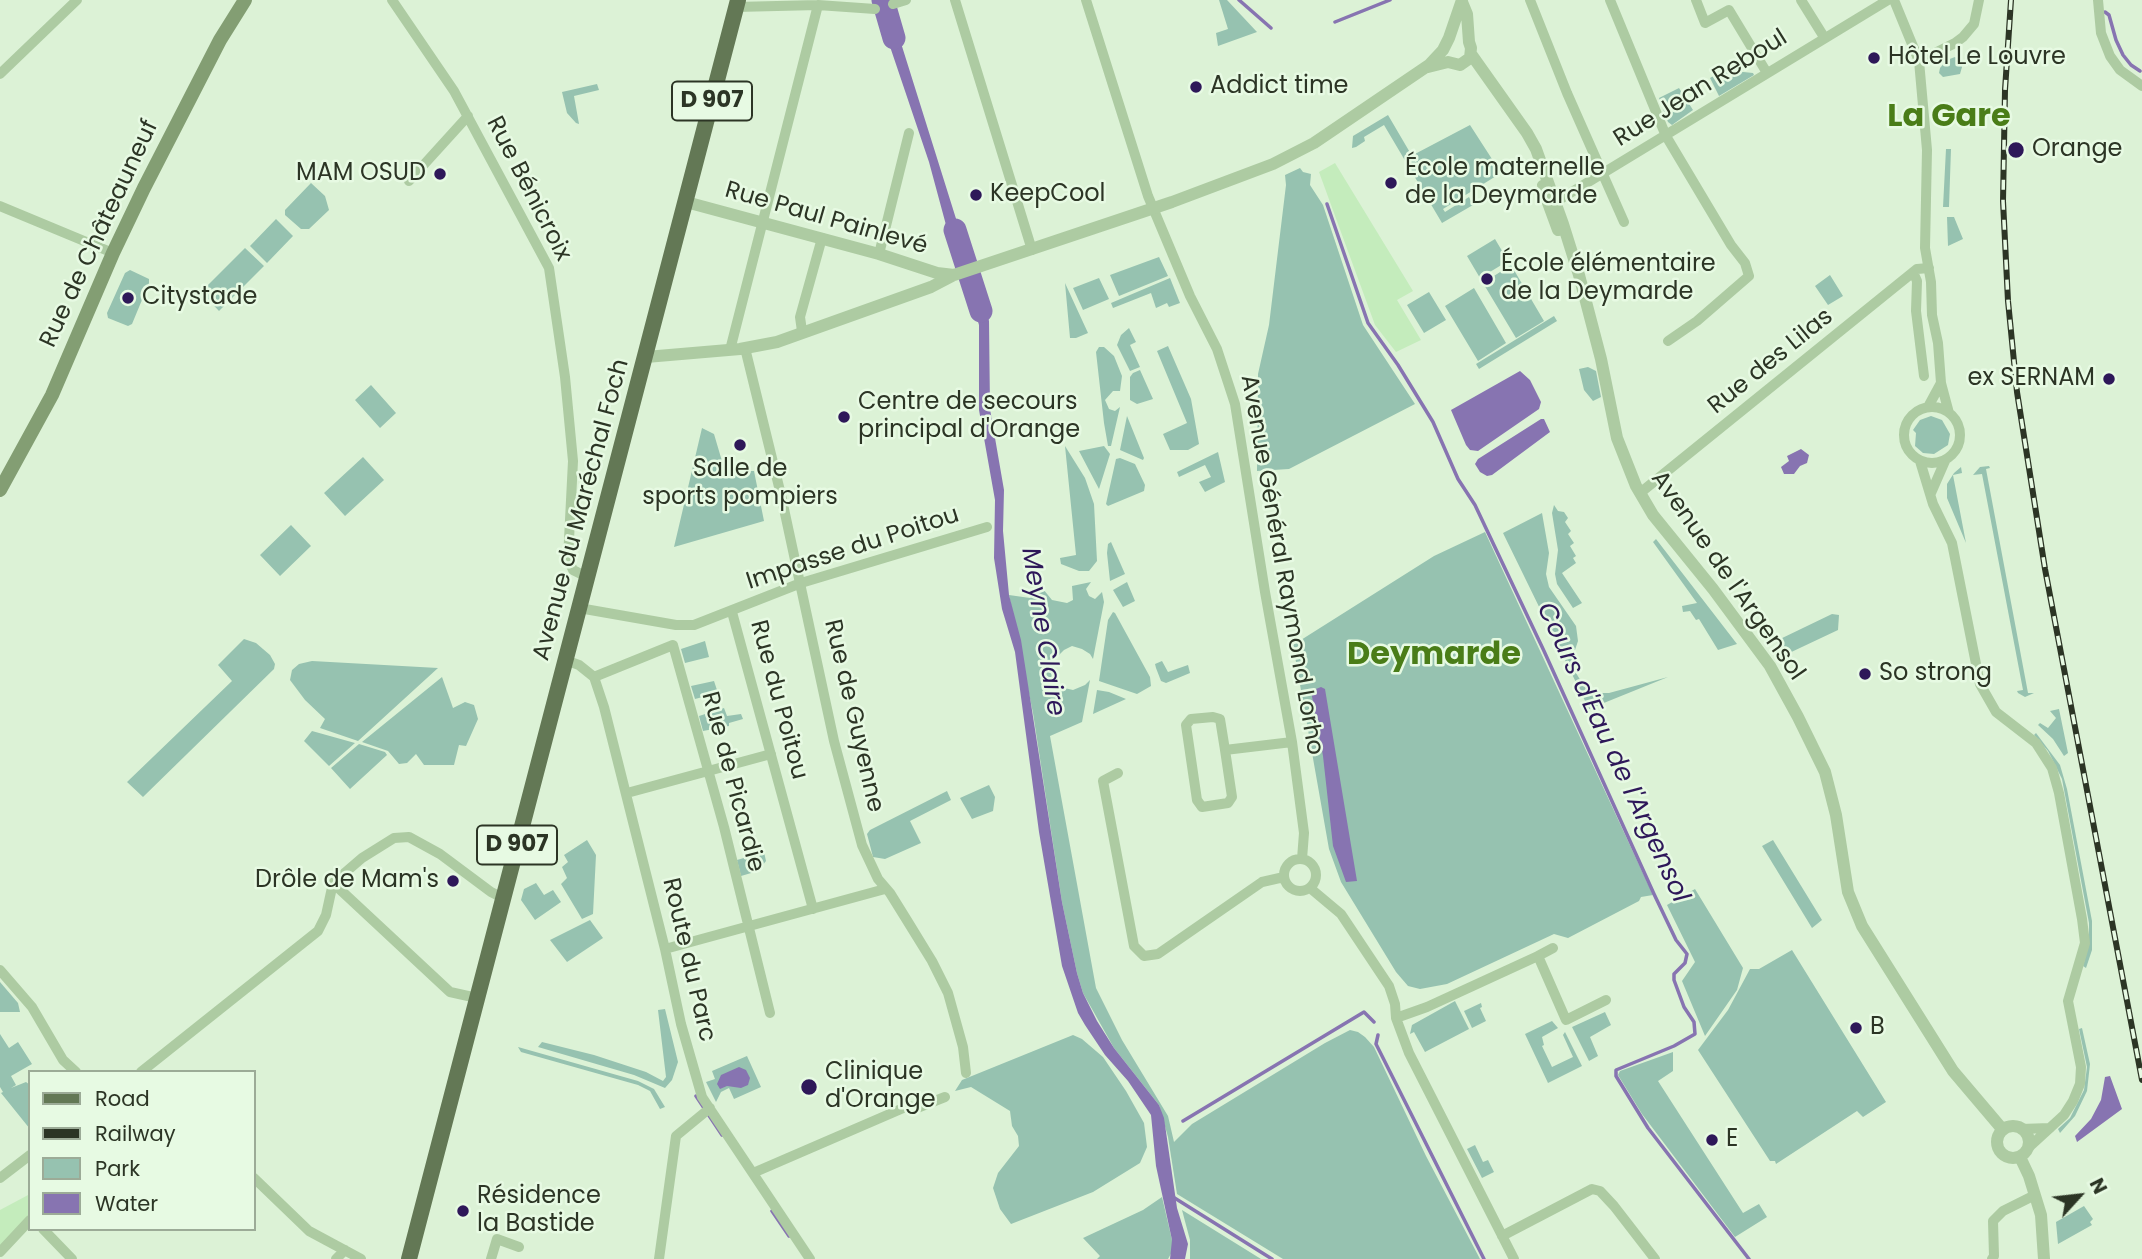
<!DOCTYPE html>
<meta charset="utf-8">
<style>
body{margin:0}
#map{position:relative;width:2142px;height:1259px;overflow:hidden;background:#dcf2d6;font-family:Poppins,sans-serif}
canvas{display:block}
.legend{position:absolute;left:28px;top:1070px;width:228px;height:161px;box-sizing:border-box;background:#e7fae3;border:2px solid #9cab97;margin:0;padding:9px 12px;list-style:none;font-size:21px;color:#2c3525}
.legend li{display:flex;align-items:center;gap:14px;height:35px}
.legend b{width:35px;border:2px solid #9cab97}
.north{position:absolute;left:2044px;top:1161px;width:70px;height:70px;-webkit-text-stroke:5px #e7fae3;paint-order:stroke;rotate:63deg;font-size:19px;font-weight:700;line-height:28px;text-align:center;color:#2c3525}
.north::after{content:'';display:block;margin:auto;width:24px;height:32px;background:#2c3525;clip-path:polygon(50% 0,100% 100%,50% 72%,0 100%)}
</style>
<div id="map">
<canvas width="2142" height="1259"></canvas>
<ul class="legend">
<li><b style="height:9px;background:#637855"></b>Road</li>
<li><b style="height:9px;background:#2c3525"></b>Railway</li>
<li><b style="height:19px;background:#96c2b0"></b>Park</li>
<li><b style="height:19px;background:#8774b1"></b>Water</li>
</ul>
<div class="north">N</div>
</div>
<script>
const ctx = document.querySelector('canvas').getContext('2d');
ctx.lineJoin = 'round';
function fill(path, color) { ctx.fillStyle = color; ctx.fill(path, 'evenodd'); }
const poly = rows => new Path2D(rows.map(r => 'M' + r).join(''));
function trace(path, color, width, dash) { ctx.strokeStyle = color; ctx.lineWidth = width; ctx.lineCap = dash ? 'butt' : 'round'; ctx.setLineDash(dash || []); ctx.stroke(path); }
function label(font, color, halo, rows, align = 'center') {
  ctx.font = font + ' Poppins,sans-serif'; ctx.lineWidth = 5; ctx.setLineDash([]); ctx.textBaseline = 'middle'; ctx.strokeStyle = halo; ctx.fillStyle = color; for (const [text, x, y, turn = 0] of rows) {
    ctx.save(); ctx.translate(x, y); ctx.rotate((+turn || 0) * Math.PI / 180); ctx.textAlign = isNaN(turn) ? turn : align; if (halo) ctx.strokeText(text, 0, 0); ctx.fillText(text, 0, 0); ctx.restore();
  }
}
fill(poly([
 [1219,0,1227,0,1257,32,1218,46,1216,33,1228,29],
 [1955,57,1960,61,1962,67,1960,74,1943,77,1939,73,1940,68,1947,60],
 [1724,70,1753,73,1754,75,1719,96,1710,78],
 [597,84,599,90,574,96,579,124,576,123,567,113,562,92],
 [1679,88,1693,110,1672,125,1668,122,1659,98],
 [1388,115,1422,173,1413,155,1470,125,1501,173,1443,209,1445,212,1469,197,1473,205,1442,223,1384,125,1364,137,1365,141,1356,147,1352,148,1353,136],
 [1946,149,1951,149,1949,207,1943,207],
 [1300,168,1303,172,1311,174,1310,185,1323,205,1363,325,1415,404,1289,469,1257,471,1258,374,1269,325,1286,185,1285,175],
 [311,183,325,196,329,210,309,229,301,229,285,215,285,210],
 [1947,217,1954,217,1963,239,1948,246],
 [276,219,293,236,267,263,250,246],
 [1495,239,1508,261,1480,278,1467,256],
 [245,248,264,266,219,311,201,292],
 [1159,257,1168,276,1119,296,1110,275],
 [1511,265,1544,321,1516,338,1483,283],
 [130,270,149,279,149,283,132,324,128,326,108,318,107,313,125,273],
 [1830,275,1843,296,1828,305,1815,286],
 [1099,278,1109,299,1083,310,1073,288],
 [1170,278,1180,303,1169,307,1167,303,1156,308,1151,293,1113,308,1111,303],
 [1065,283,1088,333,1076,338,1070,338],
 [1474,288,1506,343,1478,361,1445,306],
 [1429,292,1446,320,1424,333,1407,305],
 [1554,316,1557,321,1479,369,1476,364],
 [1129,328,1136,342,1130,345,1140,367,1130,371,1117,345,1121,335],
 [1168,346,1191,399,1199,444,1188,450,1170,450,1163,434,1187,423,1157,351],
 [1099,347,1104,347,1114,356,1122,376,1120,391,1113,391,1105,400,1109,409,1115,411,1120,407,1111,446,1108,446,1104,423,1096,352],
 [1588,367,1596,371,1601,397,1593,401,1584,390,1579,369],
 [1140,370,1153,399,1137,404,1130,400,1130,377,1133,373],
 [371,385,396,413,380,428,355,400],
 [1127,416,1144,458,1143,460,1120,450],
 [1931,416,1942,420,1950,434,1948,445,1934,454,1923,453,1915,446,1916,433,1913,430,1920,420],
 [702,428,714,434,724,468,726,468,730,473,747,468,749,471,754,471,764,521,674,547],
 [1065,446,1085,478,1094,504,1097,561,1089,571,1079,571,1061,564,1060,558,1076,555],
 [1104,446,1110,454,1099,489,1079,451],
 [1218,452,1225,482,1205,492,1199,482,1211,477,1205,465,1179,477,1177,472],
 [363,457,384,480,345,516,324,493],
 [1120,458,1135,464,1145,485,1144,491,1108,506,1106,504,1116,459],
 [1989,466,1990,468,1986,469,2028,693,2034,693,2025,697,2018,693,2017,691,2023,690,1982,474,1973,475,1980,467],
 [1961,467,1962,473,1953,475,1966,543,1947,498,1947,484,1954,473],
 [1554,505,1558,511,1564,512,1568,518,1565,522,1571,531,1568,534,1574,543,1570,546,1576,556,1573,558,1576,563,1562,573,1582,603,1573,608,1557,584,1555,574,1558,550,1552,513],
 [1542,513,1549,553,1546,574,1549,587,1576,626,1578,641,1574,653,1575,662,1576,673,1584,686,1598,693,1609,693,1668,677,1589,709,1503,533],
 [291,525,311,546,280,576,260,555],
 [1485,532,1653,895,1641,897,1639,901,1568,938,1554,934,1447,984,1420,989,1408,986,1396,972,1341,882,1329,849,1293,645,1434,556],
 [1656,539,1737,644,1718,650,1699,619,1696,620,1690,611,1683,612,1682,606,1697,603,1653,542],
 [1111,542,1125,574,1110,581,1107,553,1108,544],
 [1091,582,1086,589,1089,596,1095,599,1102,592,1104,602,1093,659,1090,654,1082,649,1072,646,1064,650,1056,658,1051,671,1052,680,1060,687,1073,690,1085,685,1090,680,1082,722,1050,736,1096,988,1122,1040,1168,1116,1174,1142,1192,1124,1325,1043,1350,1030,1358,1032,1365,1037,1374,1047,1426,1156,1480,1259,1283,1259,1177,1194,1168,1137,1159,1105,1114,1048,1083,993,1077,973,1062,902,1033,713,1009,595,1030,598,1043,589,1052,600,1067,603,1073,600,1072,586],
 [1127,582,1135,601,1123,607,1113,590],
 [1113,612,1115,613,1150,677,1151,686,1137,694,1099,681,1108,620],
 [1832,614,1839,615,1838,630,1785,655,1776,641],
 [244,639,256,643,270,655,275,664,274,669,143,797,127,782,232,681,218,665],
 [705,641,709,657,685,663,681,649],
 [312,661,438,668,358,741,320,728,325,719,305,700,290,680,292,670,299,664],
 [1162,661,1168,672,1188,665,1190,673,1166,683,1161,681,1156,668,1155,664],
 [442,677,453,708,465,702,474,705,478,719,466,746,459,745,454,765,424,765,416,754,407,763,399,764,388,751,362,742],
 [714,681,718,693,695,699,691,686],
 [1097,690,1109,692,1126,699,1093,714],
 [724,708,727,716,741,714,743,719,729,723,729,726,703,731,699,716],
 [2059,709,2068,753,2064,756,2053,739,2038,725,2040,723,2048,728,2056,718,2050,711],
 [312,731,355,743,329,766,304,741],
 [2036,733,2060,765,2067,789,2092,921,2092,950,2086,968,2083,966,2089,943,2089,923,2062,779,2048,751,2034,735],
 [359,744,385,752,387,755,350,789,331,768],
 [989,785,995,797,993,811,972,819,960,798],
 [947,791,951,800,910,821,921,843,885,859,873,857,867,834,870,830],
 [587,840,596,855,593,914,582,919,561,884,567,878,562,867,568,862,564,855],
 [1773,840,1822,920,1812,928,1762,846],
 [764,852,766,861,758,871,741,876,737,860],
 [536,883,544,895,553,890,561,902,535,920,521,900,524,889],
 [1695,889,1743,968,1737,990,1705,1036,1682,981,1695,962,1667,905],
 [590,920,603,938,567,962,550,940],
 [1792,950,1886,1102,1863,1117,1857,1111,1776,1164,1775,1161,1770,1161,1698,1050,1728,1010,1750,969,1759,969],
 [0,982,18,1003,20,1012,0,1012],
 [1455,1001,1469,1029,1425,1052,1414,1032,1410,1034,1412,1025],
 [1481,1003,1482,1007,1480,1008,1486,1021,1472,1028,1464,1011],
 [665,1009,678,1062,672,1080,665,1088,634,1075,538,1047,542,1042,594,1055,646,1072,663,1081,666,1077,658,1010],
 [1605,1012,1611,1025,1590,1037,1598,1056,1589,1061,1572,1027],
 [1552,1021,1558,1028,1542,1037,1544,1045,1542,1046,1552,1067,1573,1057,1563,1035,1565,1032,1582,1066,1548,1083,1525,1034],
 [0,1028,0,1034,9,1048,18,1042,32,1064,11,1076,16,1085,11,1088,26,1082,30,1085,30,1129,1,1093,3,1092,0,1087],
 [2082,1028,2090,1064,2087,1091,2075,1116,2060,1133,2058,1129,2070,1118,2084,1090,2087,1067,2079,1029],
 [1073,1035,1082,1039,1103,1057,1126,1091,1144,1123,1147,1147,1140,1163,1093,1192,1011,1224,1000,1209,993,1188,998,1173,1019,1146,1018,1136,1012,1126,1010,1111,971,1087,955,1091,962,1080],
 [518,1047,638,1081,654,1089,665,1107,660,1109,650,1091,638,1085,521,1052],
 [1673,1052,1673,1071,1658,1081,1743,1213,1759,1204,1767,1217,1735,1237,1642,1114,1618,1075,1620,1071],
 [747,1056,761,1087,734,1099,729,1088,721,1092,716,1102,706,1082,715,1079,712,1071],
 [1475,1145,1483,1162,1488,1160,1494,1172,1482,1178,1467,1149],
 [1162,1197,1172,1240,1173,1250,1168,1259,1097,1259,1100,1256,1083,1238,1143,1210],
 [2084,1206,2093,1219,2090,1222,2092,1225,2058,1244,2056,1222],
 [1182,1210,1261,1259,1190,1259,1190,1240]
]), '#96c2b0');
fill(poly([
 [1335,163,1413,291,1397,300,1421,340,1396,352,1375,325,1319,172],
 [30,1194,30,1220,0,1252,0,1210]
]), '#c4ecbc');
fill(poly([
 [890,8,968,257,956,262,929,162,878,11],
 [978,282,989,321,990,409,1004,490,1003,531,1009,595,1021,640,1062,902,1077,973,1083,993,1097,1021,1114,1048,1159,1105,1164,1118,1177,1208,1188,1244,1185,1259,1170,1259,1172,1240,1156,1166,1151,1115,1128,1081,1105,1055,1085,1025,1078,1013,1062,966,1039,832,1015,652,1002,609,994,558,995,500,979,410,979,325,968,286],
 [1520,371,1530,380,1541,402,1539,409,1478,451,1470,450,1466,445,1451,410],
 [1541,419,1544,419,1550,432,1492,475,1487,476,1480,472,1475,464,1478,459],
 [1801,449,1809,455,1807,463,1800,466,1794,474,1784,474,1781,467,1789,461,1787,456],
 [1321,687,1325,689,1357,881,1346,882,1333,846,1323,756,1311,691],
 [739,1067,746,1070,750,1078,748,1085,741,1088,727,1086,720,1089,717,1084,721,1075],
 [2110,1076,2122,1109,2077,1142,2075,1136,2091,1119,2101,1100,2105,1077]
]), '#8774b1');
trace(poly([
 [1239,0,1271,28],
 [2105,12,2109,15,2116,40,2123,55,2131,65,2140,71],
 [1335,22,1390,0],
 [1327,204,1368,323,1398,365,1433,422,1458,479,1475,505,1544,651,1654,894,1676,940,1687,954,1685,963,1674,974,1674,980,1684,1007,1694,1022,1695,1034,1674,1046,1616,1070,1616,1076,1648,1128,1749,1259],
 [1378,1035,1376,1044,1484,1259],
 [696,1096,722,1135],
 [1183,1121,1364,1012,1374,1022],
 [1173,1197,1272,1259],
 [772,1211,789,1236]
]), '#8774b1', 3.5);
trace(poly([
 [883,0,894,38],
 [955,230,981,311]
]), '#8774b1', 23);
trace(poly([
 [392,0,454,91,549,268,565,377,573,461,568,559,573,570,587,577],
 [955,0,1032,250],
 [1086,0,1148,196,1190,296,1217,349,1235,404,1265,592,1292,742,1304,833,1302,859],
 [1530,0,1567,93,1624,222],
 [1610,0,1666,136,1731,245,1745,263,1749,276,1697,321,1668,341],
 [1696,0,1705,23,1729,10,1767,73],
 [1801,0,1824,37],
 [1894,0,1919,61,1927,150,1925,248,1931,282,1932,315,1938,343,1941,383,1949,413],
 [2098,0,2101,33,2110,56,2120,70,2142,86],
 [893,4,906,0],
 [736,7,818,5,875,9],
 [1919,61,1955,43,1963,37,1974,24,1979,0],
 [0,74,77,0],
 [409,181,468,116],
 [1542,185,1553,201,1562,198,1888,0],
 [0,206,113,253],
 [879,254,909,133],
 [1913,272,1917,281,1916,311,1924,376],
 [802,331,800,317,822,238],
 [745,348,781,495,834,741,862,845,878,879,890,893,908,922,932,961,948,993,963,1047,966,1073],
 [730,350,818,5],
 '1904 435a28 28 0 1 1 56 0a28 28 0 1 1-56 0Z',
 [1928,407,1941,383],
 [1920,461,1933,504,1952,543,1980,684,1996,712,2036,743,2052,768,2059,793,2082,919,2085,943,2068,1001,2081,1067,2080,1084,2073,1101,2064,1115,2028,1148],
 [1640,493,1917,269,1929,268],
 [1931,493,1945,461],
 [579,608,676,625,694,625,801,583,987,527],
 [732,612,813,909],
 [565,660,579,665,594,677,604,707,665,949,681,1024,702,1097,810,1259],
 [594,677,673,645,724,827,770,1013],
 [1225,750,1220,719,1213,717,1191,719,1186,725,1197,800,1202,807,1228,803,1232,797,1225,750,1292,742],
 [1118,773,1103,781,1134,946,1144,956,1158,954,1262,882,1284,877],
 [627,793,771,754],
 '1284 875a16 16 0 1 1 32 0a16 16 0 1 1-32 0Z',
 [333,883,450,992,477,998],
 [1310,888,1341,914,1389,986,1395,1004,1396,1018,1409,1053,1514,1259],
 [665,949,885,889],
 [1538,956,1553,948],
 [0,970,32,1007,63,1060,76,1072],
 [1396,1018,1427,1007,1538,956,1566,1020,1606,1000],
 [141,1072,318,931,326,915,333,883,362,858,394,838,409,837,440,854,491,892,503,898],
 [2021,1129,2050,1128],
 [753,1173,908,1106,917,1108,945,1097],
 [0,1178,30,1155],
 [254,1178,309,1231,361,1259],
 [43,1229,72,1259],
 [1502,1236,1592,1189,1600,1191,1614,1206,1655,1259],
 [0,1252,30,1220],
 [336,1259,345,1250],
 [491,1259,497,1239,519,1247],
 [659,1259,676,1136,710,1108],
 [1992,1259,1994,1256,1993,1221,2003,1211,2035,1195]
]), '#adcba2', 10);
trace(poly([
 [1471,54,1527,133,1536,149,1563,224,1579,275,1601,359,1617,438,1636,486,1653,515,1713,589,1770,666,1798,717,1825,772,1836,815,1848,892,1862,926,1953,1071,2003,1130],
 [1428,67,1448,62,1460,65,1470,58,1471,48,1469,42,1467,14,1462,2],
 [1544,192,1558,230],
 [686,202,879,254,937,273,954,275],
 [646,357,740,349,777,342,931,287,954,275,1172,202,1273,164,1314,143,1429,65,1443,50,1449,38,1462,0],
 '1997 1142a16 16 0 1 1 32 0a16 16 0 1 1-32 0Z',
 [2020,1157,2029,1176,2041,1215,2044,1259]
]), '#adcba2', 12);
trace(poly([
 [0,490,52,395,113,253,144,188,220,40,245,0]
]), '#839e73', 14);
trace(poly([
 [409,1259,738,0]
]), '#637855', 16);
const rail = poly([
 [2011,0,2005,90,2003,201,2008,301,2017,392,2045,569,2142,1080]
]);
trace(rail, '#2c3525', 6);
trace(rail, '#e7fae3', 3.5, [10]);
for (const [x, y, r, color] of [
 [1874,58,7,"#2e1859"],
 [1196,87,7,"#2e1859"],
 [2016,150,9,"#2e1859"],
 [440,174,7,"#2e1859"],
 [1391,183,7,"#2e1859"],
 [976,195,7,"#2e1859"],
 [1487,279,7,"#2e1859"],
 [128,298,7,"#2e1859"],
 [2109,379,7,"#2e1859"],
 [844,417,7,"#2e1859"],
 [740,445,7,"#2e1859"],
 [1865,674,7,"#2e1859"],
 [453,881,7,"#2e1859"],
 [1856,1028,7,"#2e1859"],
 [809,1087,9,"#2e1859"],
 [1712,1140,7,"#2e1859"],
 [463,1211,7,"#2e1859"]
]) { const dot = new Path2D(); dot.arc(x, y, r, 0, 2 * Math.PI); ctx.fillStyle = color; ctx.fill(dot); trace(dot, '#e7fae3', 2.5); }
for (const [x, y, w] of [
 [712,101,80],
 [517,845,80]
]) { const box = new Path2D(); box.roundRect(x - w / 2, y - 19.5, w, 39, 5); ctx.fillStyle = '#e7fae3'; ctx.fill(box); trace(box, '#2c3525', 2); }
label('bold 23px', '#2c3525', null, [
 ["D 907",712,101],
 ["D 907",517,845]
]);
label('24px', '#2c3525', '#e7fae3', [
 ["Hôtel Le Louvre",1888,58],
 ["Addict time",1210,87],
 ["Orange",2032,150],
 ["École maternelle",1405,169],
 ["de la Deymarde",1405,197],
 ["MAM OSUD",426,174,"right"],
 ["KeepCool",990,195],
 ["École élémentaire",1501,265],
 ["de la Deymarde",1501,293],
 ["Citystade",142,298],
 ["ex SERNAM",2095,379,"right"],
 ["Centre de secours",858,403],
 ["principal d'Orange",858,431],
 ["Salle de",740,470,"center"],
 ["sports pompiers",740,498,"center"],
 ["So strong",1879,674],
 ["Drôle de Mam's",439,881,"right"],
 ["B",1870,1028],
 ["Clinique",825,1073],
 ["d'Orange",825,1101],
 ["E",1726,1140],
 ["Résidence",477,1197],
 ["la Bastide",477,1225]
], 'left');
label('24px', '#2c3525', '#e7fae3', [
 ["Rue Jean Reboul",1701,89,-32],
 ["Rue Bénicroix",528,189,63],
 ["Rue Paul Painlevé",826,219,16],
 ["Rue de Châteauneuf",100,234,-65],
 ["Rue des Lilas",1771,362,-39],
 ["Avenue du Maréchal Foch",582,510,-75],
 ["Impasse du Poitou",853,549,-18],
 ["Avenue Général Raymond Lorho",1281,565,80],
 ["Avenue de l'Argensol",1727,576,55],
 ["Rue du Poitou",778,700,75],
 ["Rue de Guyenne",853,716,77],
 ["Rue de Picardie",732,782,75],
 ["Route du Parc",688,960,77]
]);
label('italic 26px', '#2e1859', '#e7fae3', [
 ["Meyne Claire",1042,632,81],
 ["Cours d'Eau de l'Argensol",1612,753,65]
]);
label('bold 32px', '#4a7d18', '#e7fae3', [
 ["La Gare",1949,118],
 ["Deymarde",1434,656]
]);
</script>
